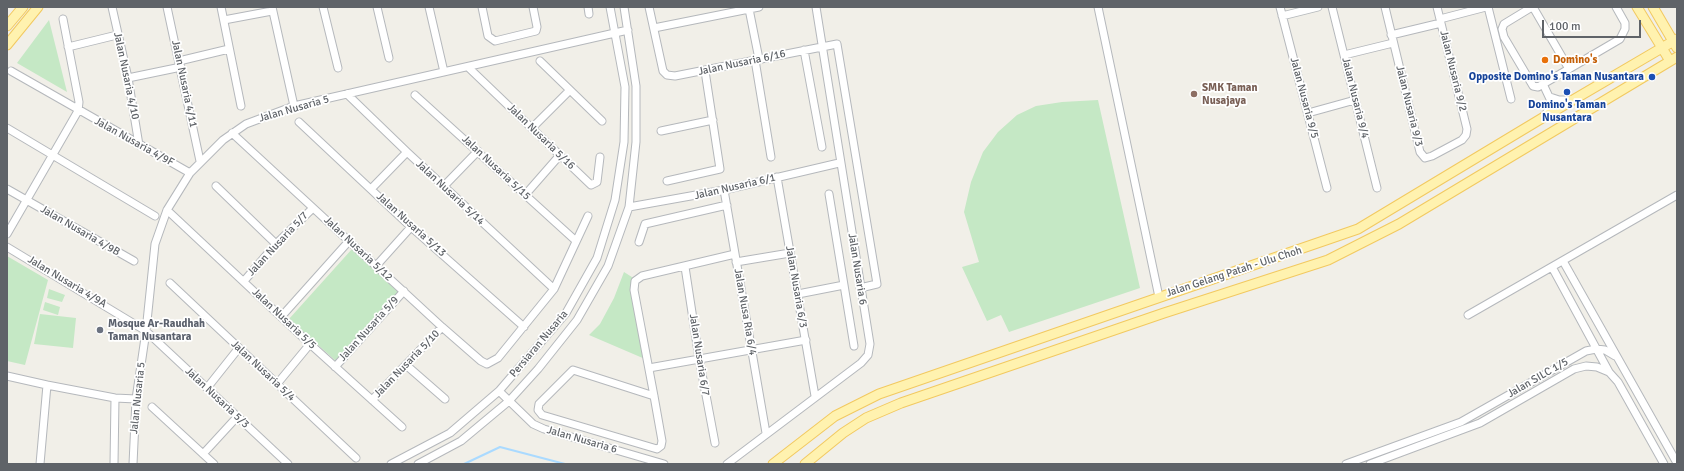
<!DOCTYPE html>
<style>
body{margin:0}
#map{position:relative;width:1684px;height:471px;overflow:hidden;background:#f1efe8;font-family:Signika,sans-serif}
canvas{display:block}
.frame{position:absolute;inset:0;border:8px solid #5f6368;pointer-events:none}
.scale{position:absolute;left:1542px;top:20px;width:99px;height:18px;box-sizing:border-box;border:2px solid #5f6368;border-top:0;padding-left:5px;font-size:12px;line-height:14px;white-space:nowrap;color:#5f6368;-webkit-text-stroke:3px #fff;paint-order:stroke}
</style>
<div id="map">
<canvas width="1684" height="471"></canvas>
<div class="frame"></div>
<div class="scale">100 m</div>
</div>
<script>
const ctx = document.querySelector('canvas').getContext('2d');
ctx.lineJoin = 'round';
function fill(path, color) { ctx.fillStyle = color; ctx.fill(path, 'evenodd'); }
const poly = rows => new Path2D(rows.map(r => 'M' + r).join(''));
function trace(path, color, width, dash) { ctx.strokeStyle = color; ctx.lineWidth = width; ctx.lineCap = dash ? 'butt' : 'round'; ctx.setLineDash(dash || []); ctx.stroke(path); }
function label(font, color, halo, rows, align = 'center') {
  ctx.font = font + ' Signika,sans-serif'; ctx.lineWidth = 3.5; ctx.setLineDash([]); ctx.textBaseline = 'middle'; ctx.strokeStyle = halo; ctx.fillStyle = color; for (const [text, x, y, turn = 0] of rows) {
    ctx.save(); ctx.translate(x, y); ctx.rotate((+turn || 0) * Math.PI / 180); ctx.textAlign = isNaN(turn) ? turn : align; if (halo) ctx.strokeText(text, 0, 0); ctx.fillText(text, 0, 0); ctx.restore();
  }
}
fill(poly([
 [49,20,67,92,17,63],
 [1098,100,1140,288,1009,332,1001,315,987,321,962,267,979,262,964,212,971,182,983,152,998,132,1017,115,1036,106,1062,102],
 [352,249,399,293,337,362,289,319],
 [7,256,48,280,25,365,7,361],
 [624,272,635,279,645,359,589,335,600,324,614,298],
 [49,289,65,295,62,302,47,298],
 [45,302,60,307,58,315,43,310],
 [40,314,76,318,73,348,34,344]
]), '#c5e8c5');
trace(poly([
 [464,464,500,447,565,464]
]), '#aadaff', 2);
const minor = poly([
 [112,7,128,78,139,145],
 [167,7,200,161],
 [221,7,241,106],
 [272,7,294,106],
 [323,7,338,68],
 [377,7,389,58],
 [429,7,444,72],
 [482,7,488,36,495,41,536,31,537,27,533,7],
 [588,7,589,14],
 [649,7,663,71,667,75,675,76,837,44,877,284,860,288],
 [1098,7,1159,297],
 [1280,7,1327,188],
 [1332,7,1377,188],
 [1385,7,1420,152,1425,158,1432,156,1462,140,1466,135,1467,129,1437,7],
 [1488,7,1511,99],
 [1532,7,1504,24,1502,29,1504,37,1533,86,1538,87,1620,39,1625,29,1625,23,1616,7],
 [1533,7,1569,69],
 [749,9,759,59],
 [1282,16,1318,7],
 [1440,19,1486,7],
 [224,20,272,11],
 [654,28,759,7],
 [1391,35,1441,23],
 [68,47,117,35],
 [804,50,822,147],
 [1344,55,1393,43],
 [755,60,771,157],
 [179,61,229,49],
 [540,61,602,121],
 [468,67,591,185,597,182,600,157],
 [11,71,190,173],
 [128,78,181,67],
 [1543,84,1551,101,1548,111,1544,116],
 [347,94,407,152,554,289],
 [415,95,576,241],
 [1550,97,1559,100,1572,100],
 [1308,113,1355,100],
 [299,122,411,227,524,327],
 [7,128,155,216],
 [532,128,569,91],
 [661,131,713,120],
 [232,133,442,327,481,361,487,364,498,358,554,289,588,216],
 [777,177,815,396],
 [667,181,720,169,705,71],
 [216,186,276,244],
 [444,186,478,151],
 [7,189,134,261],
 [371,189,407,152],
 [724,190,766,433],
 [829,194,844,285],
 [525,195,560,155],
 [629,207,724,190,839,163],
 [167,210,310,344,402,427],
 [7,234,78,111,79,102,63,19],
 [639,242,645,224,727,205],
 [7,247,146,331,288,464],
 [1563,261,1677,463],
 [736,262,790,253],
 [376,266,411,227],
 [685,267,699,358,715,443],
 [1552,267,1609,372],
 [244,281,276,244,313,208],
 [170,283,356,458],
 [798,294,844,285,854,346],
 [1468,315,1677,195],
 [281,317,349,241],
 [406,365,445,399],
 [335,367,404,291],
 [649,368,806,340],
 [7,376,47,385],
 [277,384,310,344],
 [207,388,238,349],
 [499,391,533,424,544,429,664,464],
 [654,396,573,370,539,404,538,410,542,415,657,449,661,446,662,441,654,396,634,290,635,281,642,276,735,254],
 [372,400,442,327],
 [152,407,214,464],
 [203,454,237,417],
 [40,464,47,385,115,398,136,399],
 [114,464,115,398],
 [133,464,136,399,146,331,155,244,167,210,190,173,223,140,246,124,294,106,628,30],
 [391,464,450,433,499,391,566,313,597,258,615,200,624,142,625,87,610,7],
 [418,464,461,441,509,401,538,369,577,320,608,266,629,207,636,142,636,86,624,7],
 [727,464,861,363,868,355,870,344,816,7],
 [1346,464,1461,422,1586,351,1596,349,1605,350,1615,356],
 [1370,464,1480,423,1574,369,1586,366,1597,367,1609,372,1618,382,1664,464]
]);
const major = poly([
 [1637,7,1670,61],
 [1653,7,1677,48],
 [7,26,23,7],
 [7,45,38,7],
 [773,464,835,416,879,394,1358,229,1544,117,1677,39],
 [805,464,843,433,866,418,901,403,1164,313,1328,260,1399,224,1677,57]
]);
trace(minor, '#b5b8bc', 9);
trace(major, '#f2c960', 11);
trace(minor, '#fff', 7);
trace(major, '#fff2af', 9);
for (const [x, y, r, color] of [
 [1545,60,4,"#e8710a"],
 [1652,77,4,"#1a4fb4"],
 [1567,92,4,"#1a4fb4"],
 [1194,94,4,"#8d6e63"],
 [100,330,4,"#6b7280"]
]) { const dot = new Path2D(); dot.arc(x, y, r, 0, 2 * Math.PI); ctx.fillStyle = color; ctx.fill(dot); trace(dot, '#fff', 1.5); }
label('bold 11px', '#c56008', '#fff', [
 ["Domino's",1553,60]
], 'left');
label('11px', '#5f6368', '#fff', [
 ["Jalan Nusaria 6/16",742,63,-12],
 ["Jalan Nusaria 9/2",1453,71,76],
 ["Jalan Nusaria 4/10",126,76,78],
 ["Jalan Nusaria 4/11",184,84,78],
 ["Jalan Nusaria 9/5",1304,98,75],
 ["Jalan Nusaria 9/4",1355,98,76],
 ["Jalan Nusaria 9/3",1409,106,76],
 ["Jalan Nusaria 5",294,109,-16],
 ["Jalan Nusaria 5/16",541,137,44],
 ["Jalan Nusaria 4/9F",134,142,29],
 ["Jalan Nusaria 5/15",496,168,43],
 ["Jalan Nusaria 6/1",735,187,-13],
 ["Jalan Nusaria 5/14",450,193,43],
 ["Jalan Nusaria 5/13",411,225,42],
 ["Jalan Nusaria 4/9B",80,231,30],
 ["Jalan Nusaria 5/7",278,244,-47],
 ["Jalan Nusaria 5/12",358,249,43],
 ["Jalan Nusaria 6",857,269,81],
 ["Jalan Gelang Patah - Ulu Choh",1234,272,-18],
 ["Jalan Nusaria 4/9A",67,282,31],
 ["Jalan Nusaria 6/3",796,287,80],
 ["Jalan Nusa Ria 6/4",745,312,80],
 ["Jalan Nusaria 5/5",284,319,43],
 ["Jalan Nusaria 5/9",369,329,-48],
 ["Persiaran Nusaria",539,344,-50],
 ["Jalan Nusaria 6/7",699,355,81],
 ["Jalan Nusaria 5/10",407,364,-46],
 ["Jalan Nusaria 5/4",263,371,43],
 ["Jalan SILC 1/5",1538,378,-30],
 ["Jalan Nusaria 5",138,398,-84],
 ["Jalan Nusaria 5/3",217,398,43],
 ["Jalan Nusaria 6",582,440,16]
]);
label('bold 11px', '#164399', '#fff', [
 ["Opposite Domino's Taman Nusantara",1644,77],
 ["Domino's Taman",1567,105,"center"],
 ["Nusantara",1567,118,"center"]
], 'right');
label('bold 11px', '#785e54', '#fff', [
 ["SMK Taman",1202,88],
 ["Nusajaya",1202,101]
], 'left');
label('bold 11px', '#5b616d', '#fff', [
 ["Mosque Ar-Raudhah",108,324],
 ["Taman Nusantara",108,337]
], 'left');
</script>
